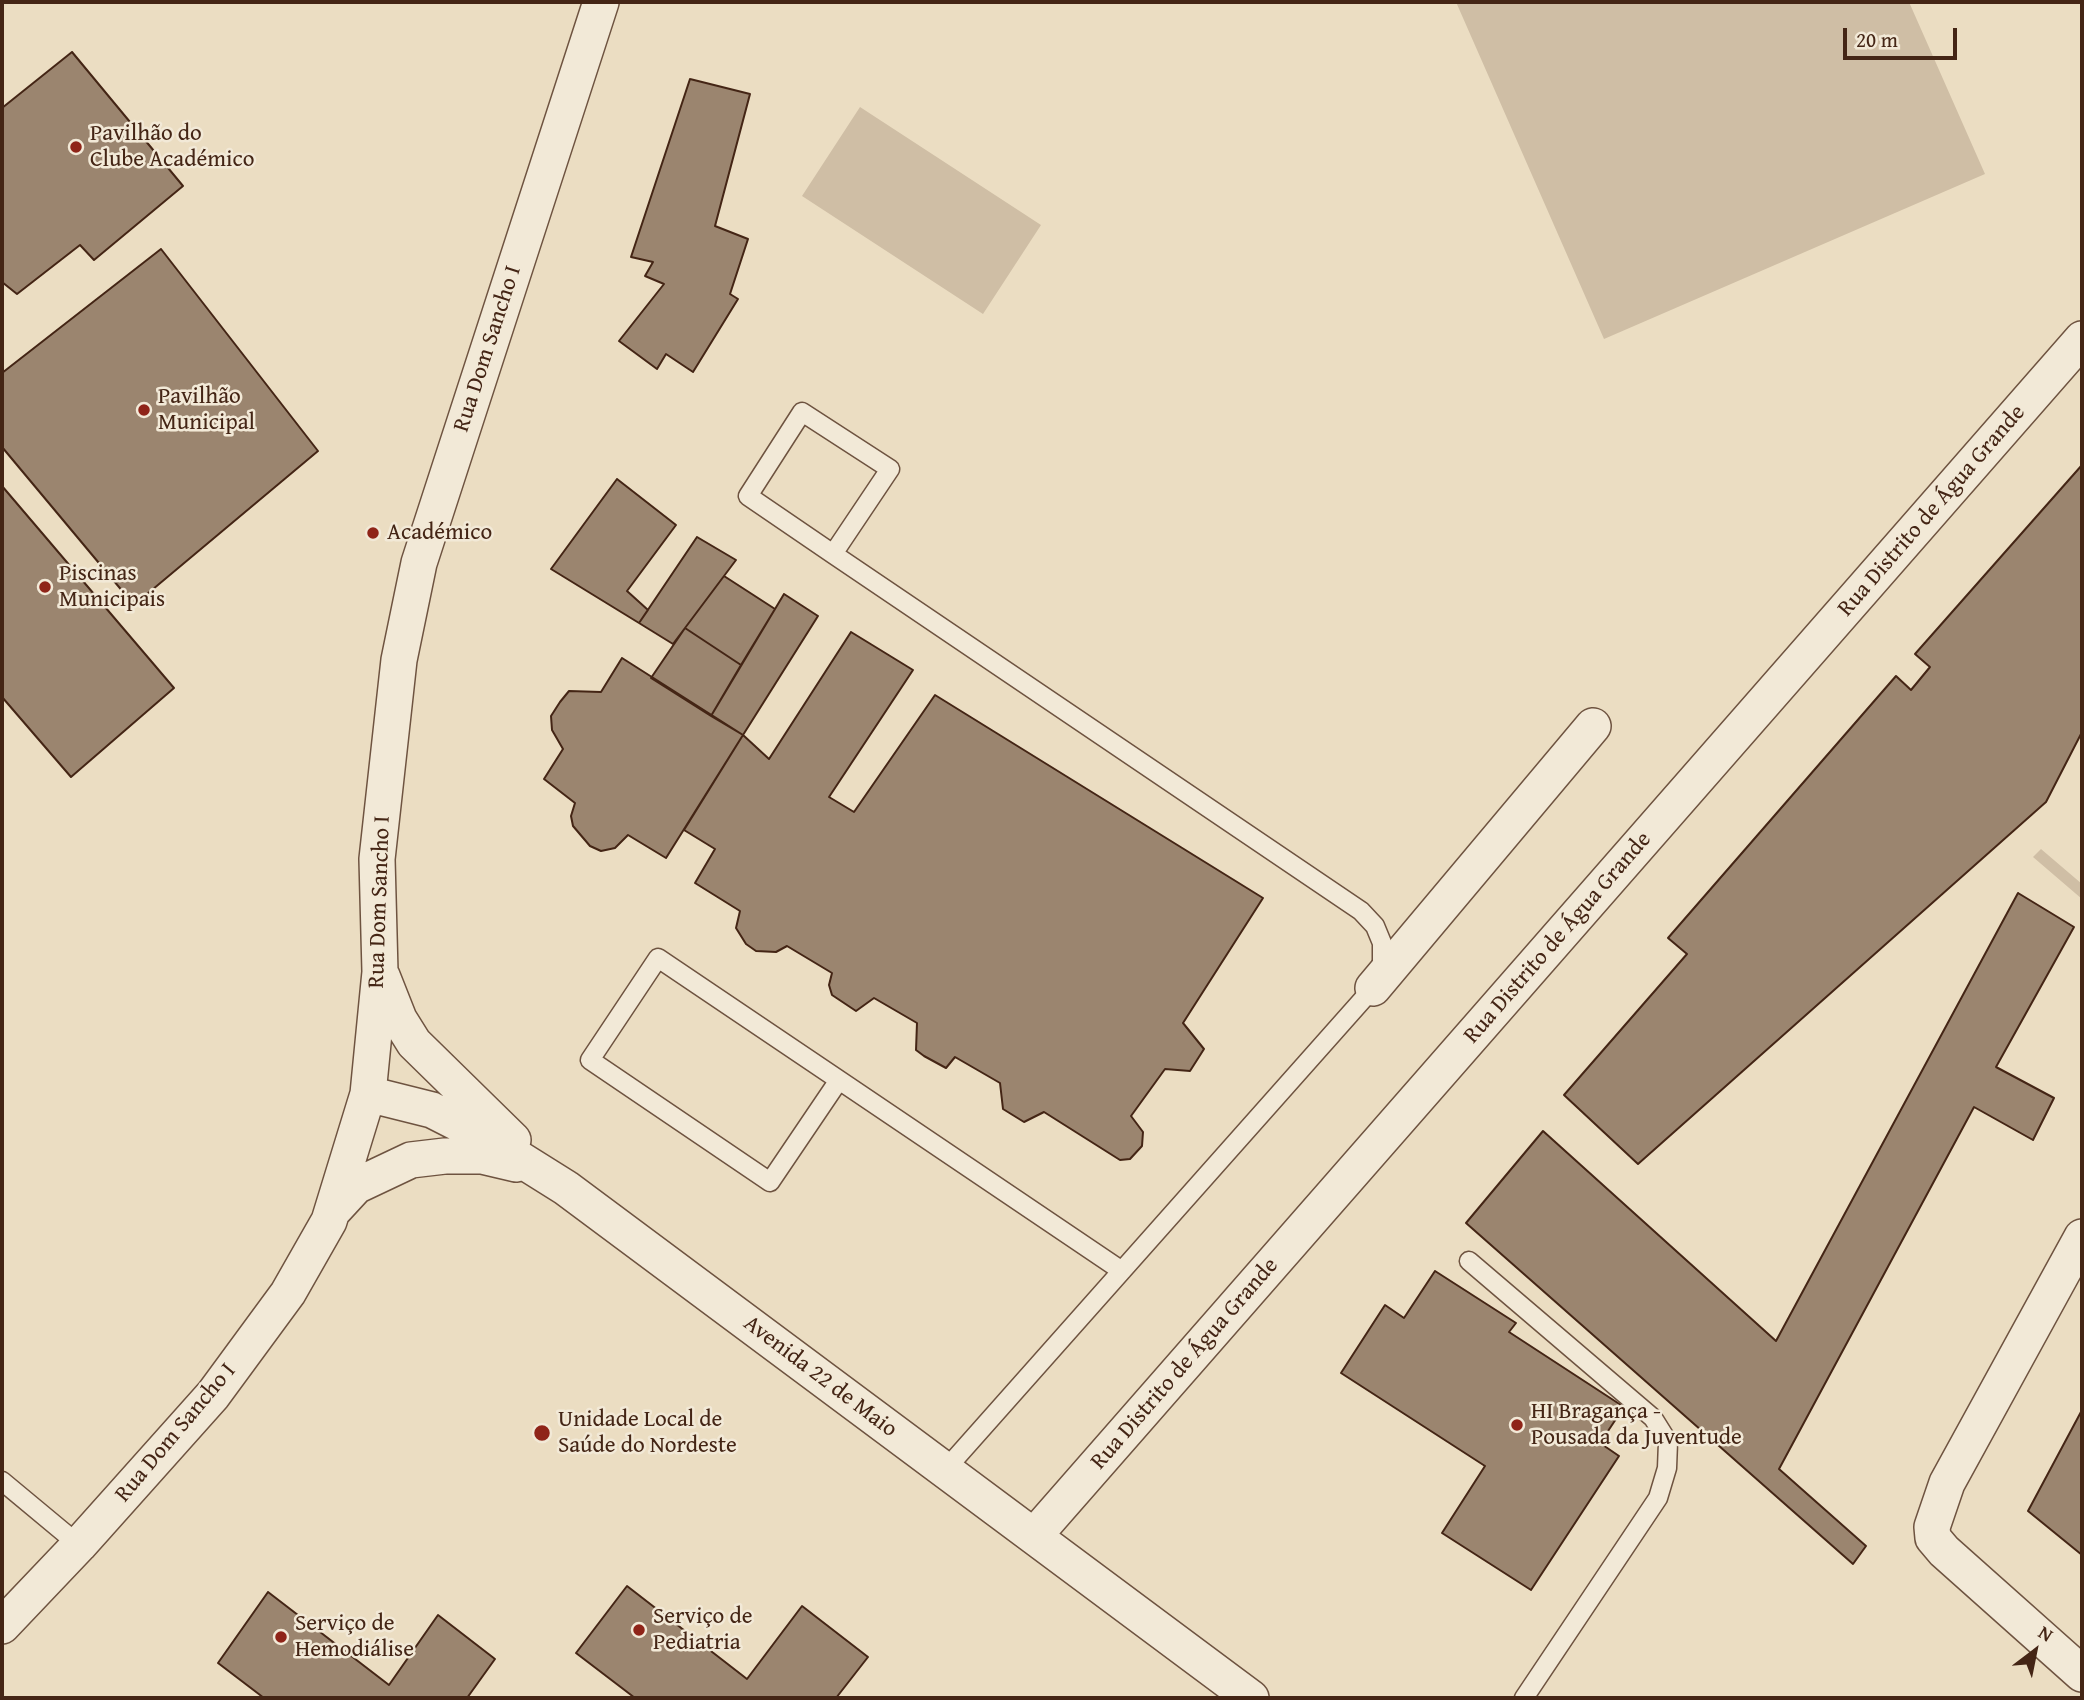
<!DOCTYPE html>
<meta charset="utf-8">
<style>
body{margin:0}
#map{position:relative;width:2084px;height:1700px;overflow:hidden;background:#ebddc2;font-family:"Gentium Book Plus",serif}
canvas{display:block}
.frame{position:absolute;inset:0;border:4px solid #442515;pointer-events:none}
.north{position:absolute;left:2000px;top:1616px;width:70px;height:70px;-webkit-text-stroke:5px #f2e9d7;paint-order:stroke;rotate:32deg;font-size:19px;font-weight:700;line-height:28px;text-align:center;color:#442515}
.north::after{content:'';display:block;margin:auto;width:24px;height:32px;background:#442515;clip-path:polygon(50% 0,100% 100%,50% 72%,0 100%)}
.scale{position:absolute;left:1843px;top:28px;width:114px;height:32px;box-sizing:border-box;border:4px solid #442515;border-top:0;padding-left:9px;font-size:21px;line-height:24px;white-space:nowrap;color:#442515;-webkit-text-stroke:5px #f2e9d7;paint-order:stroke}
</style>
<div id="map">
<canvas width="2084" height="1700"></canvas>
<div class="frame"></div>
<div class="north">N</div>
<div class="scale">20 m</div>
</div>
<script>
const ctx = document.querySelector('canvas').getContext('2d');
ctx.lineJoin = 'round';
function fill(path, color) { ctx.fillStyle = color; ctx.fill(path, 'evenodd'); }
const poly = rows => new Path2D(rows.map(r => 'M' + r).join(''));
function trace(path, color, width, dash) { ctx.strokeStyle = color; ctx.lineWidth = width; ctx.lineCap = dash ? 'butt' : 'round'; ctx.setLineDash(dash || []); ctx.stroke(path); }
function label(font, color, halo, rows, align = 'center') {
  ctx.font = font + ' "Gentium Book Plus",serif'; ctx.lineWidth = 5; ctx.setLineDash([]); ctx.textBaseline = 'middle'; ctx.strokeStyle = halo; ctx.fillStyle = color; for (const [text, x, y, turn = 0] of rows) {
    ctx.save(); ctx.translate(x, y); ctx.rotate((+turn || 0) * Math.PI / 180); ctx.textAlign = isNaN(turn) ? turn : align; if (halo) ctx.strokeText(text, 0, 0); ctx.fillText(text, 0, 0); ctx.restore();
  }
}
fill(poly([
 [1456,2,1909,2,1985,174,1604,339],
 [860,107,1041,225,983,314,802,196],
 [2041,849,2082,884,2082,899,2033,857]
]), '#cfbea5');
const building = poly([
 [72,52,183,186,94,260,80,245,17,294,2,282,2,108,72,52],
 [690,79,750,94,715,226,748,239,730,294,738,299,693,372,666,354,657,369,619,341,664,284,645,276,653,262,631,257,690,79],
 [161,249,318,451,134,605,2,447,2,373,161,249],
 [2082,465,2082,732,2046,802,1638,1164,1564,1095,1687,954,1668,938,1896,676,1911,690,1930,667,1915,654,2082,465],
 [617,479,676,525,627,591,648,610,639,623,551,569,617,479],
 [2,486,174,688,71,777,2,697,2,486],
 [697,537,736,560,673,644,639,623,697,537],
 [724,576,775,609,741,665,685,628,724,576],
 [784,594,818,616,743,735,711,716,784,594],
 [685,628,741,665,711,716,651,678,685,628],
 [851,632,913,670,829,797,854,812,935,695,1263,898,1183,1023,1204,1049,1190,1071,1165,1069,1131,1116,1143,1132,1142,1146,1130,1159,1120,1160,1044,1112,1024,1122,1003,1109,1000,1083,955,1057,946,1068,924,1056,916,1050,917,1023,874,998,856,1011,832,995,829,985,832,973,787,946,776,952,756,951,746,944,736,928,740,911,695,883,715,849,684,830,743,735,769,759,851,632],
 [622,658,743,735,666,858,628,835,615,848,601,851,590,846,573,826,571,816,575,803,544,779,563,749,552,730,551,716,560,702,569,691,601,692,622,658],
 [2018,893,2074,927,1996,1067,2054,1098,2033,1140,1974,1107,1779,1469,1866,1546,1853,1564,1466,1223,1543,1131,1776,1341,2018,893],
 [1435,1271,1516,1323,1509,1332,1624,1407,1600,1443,1619,1456,1531,1590,1442,1533,1485,1466,1341,1373,1385,1305,1404,1318,1435,1271],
 [2082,1410,2082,1555,2028,1511,2082,1410],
 [627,1586,747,1679,802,1606,868,1657,836,1698,635,1698,576,1653,627,1586],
 [268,1592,389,1685,438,1615,495,1659,467,1698,264,1698,218,1663,268,1592]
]);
fill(building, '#9b856f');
trace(building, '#442515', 2);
const lane = poly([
 [833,554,890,469,802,412,748,496,833,554,1361,911,1375,926,1382,943,1382,966,1373,988,945,1470],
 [839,1080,770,1182,590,1060,658,958,839,1080,1122,1271],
 [1469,1261,1653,1418,1668,1442,1667,1468,1658,1498,1524,1698],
 [2,1481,79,1545]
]);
const street = poly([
 [382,976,399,1019,414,1043,513,1140],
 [1373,988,1593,726],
 [368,1094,432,1110,483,1136,566,1188,1251,1698],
 [332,1212,356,1186,411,1160,445,1156,482,1156,516,1164],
 [2082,1237,1947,1483,1932,1527,1933,1538,1944,1551,2082,1674],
 [1034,1536,2082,339],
 [2,1626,79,1545,213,1395,288,1293,329,1221,368,1094,380,972,377,859,399,660,419,563,601,2]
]);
trace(lane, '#6e5340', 21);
trace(street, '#6e5340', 38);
trace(lane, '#f2e9d7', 18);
trace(street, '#f2e9d7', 35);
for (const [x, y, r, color] of [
 [76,147,7,"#8f2418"],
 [144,410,7,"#8f2418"],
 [373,533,7,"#8f2418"],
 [45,587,7,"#8f2418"],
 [1517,1425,7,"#8f2418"],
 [542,1433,9,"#8f2418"],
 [639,1630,7,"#8f2418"],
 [281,1637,7,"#8f2418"]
]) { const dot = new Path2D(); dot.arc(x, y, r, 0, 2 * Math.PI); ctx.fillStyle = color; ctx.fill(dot); trace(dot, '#f2e9d7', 2.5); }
label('23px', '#442515', '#f2e9d7', [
 ["Pavilhão do",90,134],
 ["Clube Académico",90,160],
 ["Pavilhão",158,397],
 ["Municipal",158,423],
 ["Académico",387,533],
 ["Piscinas",59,574],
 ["Municipais",59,600],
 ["HI Bragança -",1531,1412],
 ["Pousada da Juventude",1531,1438],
 ["Unidade Local de",558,1420],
 ["Saúde do Nordeste",558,1446],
 ["Serviço de",653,1617],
 ["Pediatria",653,1643],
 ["Serviço de",295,1624],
 ["Hemodiálise",295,1650]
], 'left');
label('23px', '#442515', '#f2e9d7', [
 ["Rua Dom Sancho I",488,349,-72],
 ["Rua Distrito de Água Grande",1932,511,-49],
 ["Rua Dom Sancho I",380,902,-88],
 ["Rua Distrito de Água Grande",1558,938,-49],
 ["Rua Distrito de Água Grande",1185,1364,-49],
 ["Avenida 22 de Maio",820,1377,37],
 ["Rua Dom Sancho I",176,1433,-50]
]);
</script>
